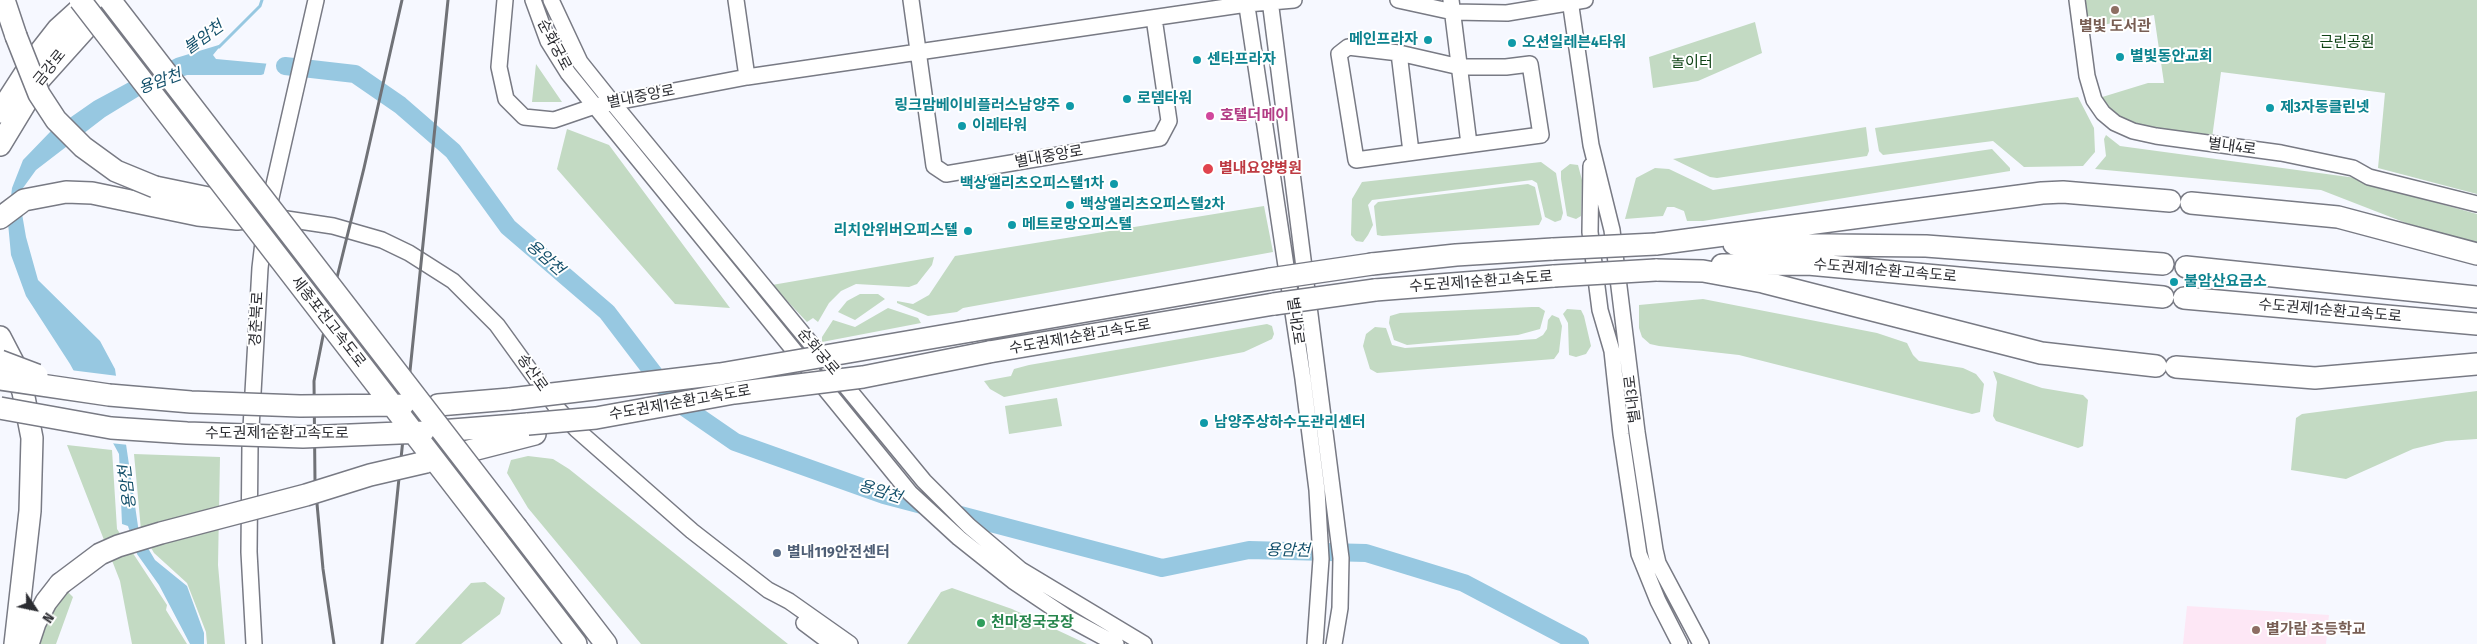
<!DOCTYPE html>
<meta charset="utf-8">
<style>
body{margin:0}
#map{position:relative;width:2477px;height:644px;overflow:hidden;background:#f6f8ff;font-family:"Fira Sans Condensed",sans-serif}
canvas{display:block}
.north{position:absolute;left:10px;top:584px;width:50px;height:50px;-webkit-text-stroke:4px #fff;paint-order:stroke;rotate:124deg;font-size:14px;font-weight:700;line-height:20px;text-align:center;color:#2c2d32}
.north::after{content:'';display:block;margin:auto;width:18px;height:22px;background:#2c2d32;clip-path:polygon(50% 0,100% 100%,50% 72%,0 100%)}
</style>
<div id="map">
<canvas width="2477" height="644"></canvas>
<div class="north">N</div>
</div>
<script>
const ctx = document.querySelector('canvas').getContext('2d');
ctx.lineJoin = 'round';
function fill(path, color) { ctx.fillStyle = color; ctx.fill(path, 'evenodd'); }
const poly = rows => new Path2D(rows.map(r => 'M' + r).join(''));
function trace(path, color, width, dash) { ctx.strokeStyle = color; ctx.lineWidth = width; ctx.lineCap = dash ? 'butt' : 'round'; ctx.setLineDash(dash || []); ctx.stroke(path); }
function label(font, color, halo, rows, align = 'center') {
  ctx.font = font + ' "Fira Sans Condensed","Noto Sans KR",sans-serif'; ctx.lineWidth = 4; ctx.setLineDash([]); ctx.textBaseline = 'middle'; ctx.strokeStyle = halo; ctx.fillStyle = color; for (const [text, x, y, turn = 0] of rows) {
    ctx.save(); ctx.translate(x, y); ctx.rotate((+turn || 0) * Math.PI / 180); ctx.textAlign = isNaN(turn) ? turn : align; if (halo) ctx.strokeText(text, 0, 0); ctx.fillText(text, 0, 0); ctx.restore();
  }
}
fill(poly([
 [2187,606,2329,615,2326,644,2183,644]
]), '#fde7f5');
fill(poly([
 [2082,0,2477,0,2477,194,2378,168,2385,93,2221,72,2212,138,2130,127,2111,117,2099,98,2148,83,2164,83,2154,15,2087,28],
 [1755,22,1762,53,1698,81,1653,88,1649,57],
 [536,64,562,102,532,102],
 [2078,97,2094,128,2095,152,2083,166,2024,167,1993,141,1883,155,1879,151,1875,128],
 [1866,127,1869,151,1867,156,1717,178,1710,177,1673,159],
 [567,129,609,145,730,308,675,304,557,169],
 [2106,135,2120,146,2356,178,2369,184,2477,214,2477,245,2406,223,2321,190,2095,169,2106,156,2104,139],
 [1992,149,2010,168,2010,171,1703,221,1687,221,1684,211,1674,207,1667,207,1663,216,1625,219,1636,178,1655,168,1669,169,1713,190],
 [1541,162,1556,173,1563,213,1561,220,1555,222,1545,217,1537,183,1532,180,1372,200,1368,205,1373,225,1368,235,1363,242,1356,241,1351,235,1352,199,1362,182],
 [1570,164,1578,165,1582,180,1581,216,1576,219,1567,216,1561,179,1561,171],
 [1528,184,1535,187,1542,219,1539,225,1382,236,1377,235,1374,206,1378,202],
 [1264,206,1273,252,963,308,957,312,928,316,897,303,897,301,913,304,929,295,955,256],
 [934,257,932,265,917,284,909,287,856,284,841,291,829,303,818,322,813,318,807,322,772,285],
 [860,294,878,294,885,299,855,320,838,312,847,301],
 [1703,299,1877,333,1907,343,1913,355,1919,361,1963,368,1976,374,1984,384,1980,412,1972,414,1739,355,1659,346,1650,344,1642,337,1639,328,1639,305],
 [1532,307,1539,307,1545,311,1540,329,1518,335,1407,345,1394,340,1389,323,1390,316,1400,313],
 [888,308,918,318,921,323,822,342,822,337,833,320,855,327],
 [1567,309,1581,310,1584,316,1591,346,1586,354,1576,357,1569,355,1568,323,1563,314],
 [1552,315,1559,318,1562,326,1559,352,1554,359,1377,373,1370,369,1363,346,1366,334,1375,327,1386,328,1392,345,1405,348,1536,339,1543,335,1547,329,1548,320],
 [1267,324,1272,326,1274,334,1272,339,1244,352,1004,397,990,389,984,381,1011,376,1014,369,1029,365],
 [1993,371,2042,388,2083,395,2088,400,2083,446,2078,448,1996,421,1993,416,1997,382],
 [2477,391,2477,439,2446,441,2413,449,2346,479,2291,470,2296,418,2302,414],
 [1057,398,1062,426,1009,434,1005,406],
 [67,445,112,450,117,529,167,605,166,610,187,644,132,644,120,581],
 [134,454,220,457,218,565,225,644,207,644,206,632,187,583,154,553,141,530],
 [528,456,553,459,569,469,788,644,641,644,528,508,507,473,511,460],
 [485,582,505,598,500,614,461,644,415,644,471,583],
 [952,588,1012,609,1087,644,907,644,941,592],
 [66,590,73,597,56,644,33,644,53,605]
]), '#c3dac3');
fill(poly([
 [222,44,213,55,216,59,292,66,261,75,187,75,154,87,105,117,36,170,23,188,21,208,26,237,38,280,100,341,115,369,139,533,155,560,187,586,204,633,204,644,190,644,159,585,137,554,128,526,122,524,119,454,70,364,26,296,11,255,8,223,12,188,23,160,51,131,94,101,133,80,176,58]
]), '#97c8e1');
fill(poly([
 [267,61,292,64,294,65,293,68,263,77],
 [70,370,118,376,129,445,110,443]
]), '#f6f8ff');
trace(poly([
 [219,47,260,6,262,0]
]), '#97c8e1', 3);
trace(poly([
 [285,66,355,74,400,105,453,151,508,227,607,312,674,400,735,442,884,495,1162,568,1249,550,1366,553,1464,583,1580,644]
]), '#97c8e1', 18);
const minor = poly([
 [505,0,499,67,506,99,524,117,554,120,595,106,747,77,1247,4,1294,0],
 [533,0,548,41,568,73,910,493,959,538,1013,581,1068,618,1116,644],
 [551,0,580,62,612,102,924,481,969,526,1021,570,1144,644],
 [736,0,747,77],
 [911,0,934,166,946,174,1160,138,1169,121,1154,18],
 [1246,0,1303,379,1317,490,1321,559,1315,644],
 [1270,0,1341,558,1340,608,1334,644],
 [1398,0,1453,12,1507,13,1585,0],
 [1451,0,1469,144],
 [1570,0,1591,145,1612,230,1637,432,1655,550,1658,563,1701,644],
 [2077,0,2087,76,2094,100,2103,113,2115,123,2133,131,2156,136,2281,153,2353,168,2369,177,2477,204],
 [1348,47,1399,53,1460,67,1506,67,1530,64,1541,135,1356,160,1339,54,1348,47],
 [1399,53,1411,152],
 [1591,166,1590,232,1600,310,1612,351,1621,434,1639,554,1658,601,1680,644],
 [268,211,316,0],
 [273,217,333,226,382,240,409,253,453,281,497,325,557,408,576,429,692,531,728,559,768,590,789,601,850,644],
 [804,623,832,644],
 [254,644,249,552,250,446,260,268,264,234]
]);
const highway = poly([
 [4,0,16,36],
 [0,112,33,61,58,29,90,0],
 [0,145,40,79,111,0],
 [155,187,223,201,250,210],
 [2191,203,2338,217,2477,254],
 [0,218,24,200,66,192,92,193,198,215,237,219,266,216],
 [1656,244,2042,193,2063,192,2170,201],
 [1734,244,1926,246,2163,264],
 [1372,264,1456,255,1553,249],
 [1722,265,1808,264,2163,297],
 [2186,267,2477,297],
 [1656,270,1703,271,1763,282,2041,353,2156,366],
 [1375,290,1554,276],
 [2184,298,2477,324],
 [971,331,1270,279],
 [0,337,14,364,23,392,32,438,30,511,15,644],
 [989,352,1274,304],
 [2176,367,2315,378,2477,364],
 [438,405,510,399],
 [440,431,528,424],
 [426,462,535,434],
 [517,528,606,644],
 [494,537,576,644],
 [28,644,35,623,46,602,60,584]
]);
trace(minor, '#787a84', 18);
trace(highway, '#787a84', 24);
trace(minor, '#fff', 15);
trace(highway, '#fff', 21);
trace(poly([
 [334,644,323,569,315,482,314,381,325,326,364,168,402,0],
 [382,644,448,0]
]), '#707277', 3);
const highwayBridge = poly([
 [80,0,494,537],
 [110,0,517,528],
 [16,36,39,94,56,120,83,147,116,171,155,187],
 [1553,249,1656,244],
 [1554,276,1656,270],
 [1270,279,1372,264],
 [1274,304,1375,290],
 [0,361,37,375],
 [0,379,109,395,191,402,300,406,403,405],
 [510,399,720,374,971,331],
 [0,408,111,428,187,433,303,437,423,432],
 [528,424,596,418,734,393,863,377,989,352],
 [60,584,100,554,118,546,161,533,306,495,370,475,426,462]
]);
trace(highwayBridge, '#787a84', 24, []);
trace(highwayBridge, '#fff', 21);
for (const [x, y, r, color] of [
 [2115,10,5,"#8d6e63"],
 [1428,40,5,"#0f9aa8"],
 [1512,43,5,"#0f9aa8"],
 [2120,57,5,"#0f9aa8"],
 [1197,60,5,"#0f9aa8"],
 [1127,99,5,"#0f9aa8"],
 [1070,106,5,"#0f9aa8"],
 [2270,108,5,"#0f9aa8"],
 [1210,116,5,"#d1479c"],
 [962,126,5,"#0f9aa8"],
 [1208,169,6,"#e0444e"],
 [1114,184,5,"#0f9aa8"],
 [1070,205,5,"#0f9aa8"],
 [1012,225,5,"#0f9aa8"],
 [968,231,5,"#0f9aa8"],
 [2174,282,5,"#0f9aa8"],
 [1204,423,5,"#0f9aa8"],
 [777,553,5,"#5c6f8a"],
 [981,623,5,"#2e9e5b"],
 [2256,630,5,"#8d6e63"]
]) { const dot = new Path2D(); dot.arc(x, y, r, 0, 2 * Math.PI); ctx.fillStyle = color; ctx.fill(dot); trace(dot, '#fff', 2); }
label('bold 15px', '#785e54', '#fff', [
 ["별빛 도서관",2115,27],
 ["별가람 초등학교",2266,630,"left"]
]);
label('bold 15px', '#0d838f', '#fff', [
 ["메인프라자",1418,40,"right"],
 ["오션일레븐4타워",1522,43],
 ["별빛동안교회",2130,57],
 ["센타프라자",1207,60],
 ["로뎀타워",1137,99],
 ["링크맘베이비플러스남양주",1060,106,"right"],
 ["제3자동클린넷",2280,108],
 ["이레타워",972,126],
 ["백상앨리츠오피스텔1차",1104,184,"right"],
 ["백상앨리츠오피스텔2차",1080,205],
 ["메트로망오피스텔",1022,225],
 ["리치안위버오피스텔",958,231,"right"],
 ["불암산요금소",2184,282],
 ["남양주상하수도관리센터",1214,423]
], 'left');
label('15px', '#0f4315', '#fff', [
 ["근린공원",2347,43],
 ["놀이터",1692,63]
]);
label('15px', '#2c2d32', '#fff', [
 ["순화궁로",554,45,62],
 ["금강로",50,68,-51],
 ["별내중앙로",641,97,-11],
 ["별내4로",2232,147,8],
 ["별내중앙로",1049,157,-10],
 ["수도권제1순환고속도로",1885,271,5],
 ["수도권제1순환고속도로",1481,282,-4],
 ["수도권제1순환고속도로",2330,311,5],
 ["경춘북로",257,319,-87],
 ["별내2로",1295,321,82],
 ["세종포천고속도로",328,322,52],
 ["수도권제1순환고속도로",1080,337,-10],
 ["순화궁로",818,352,50],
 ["송산로",532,373,55],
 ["별내3로",1633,399,-97],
 ["수도권제1순환고속도로",680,403,-10],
 ["수도권제1순환고속도로",277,434]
]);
label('bold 15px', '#b23c85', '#fff', [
 ["호텔더메이",1220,116]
], 'left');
label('bold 15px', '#be3a42', '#fff', [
 ["별내요양병원",1219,169]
], 'left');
label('bold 15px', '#4e5e75', '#fff', [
 ["별내119안전센터",787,553]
], 'left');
label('bold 15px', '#27864d', '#fff', [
 ["천마정국궁장",991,623]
], 'left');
label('italic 16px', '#124f6a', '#fff', [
 ["불암천",204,38,-36],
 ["용암천",160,82,-20],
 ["용암천",545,258,41],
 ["용암천",128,487,-97],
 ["용암천",880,492,17],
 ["용암천",1288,551,1]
]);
</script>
